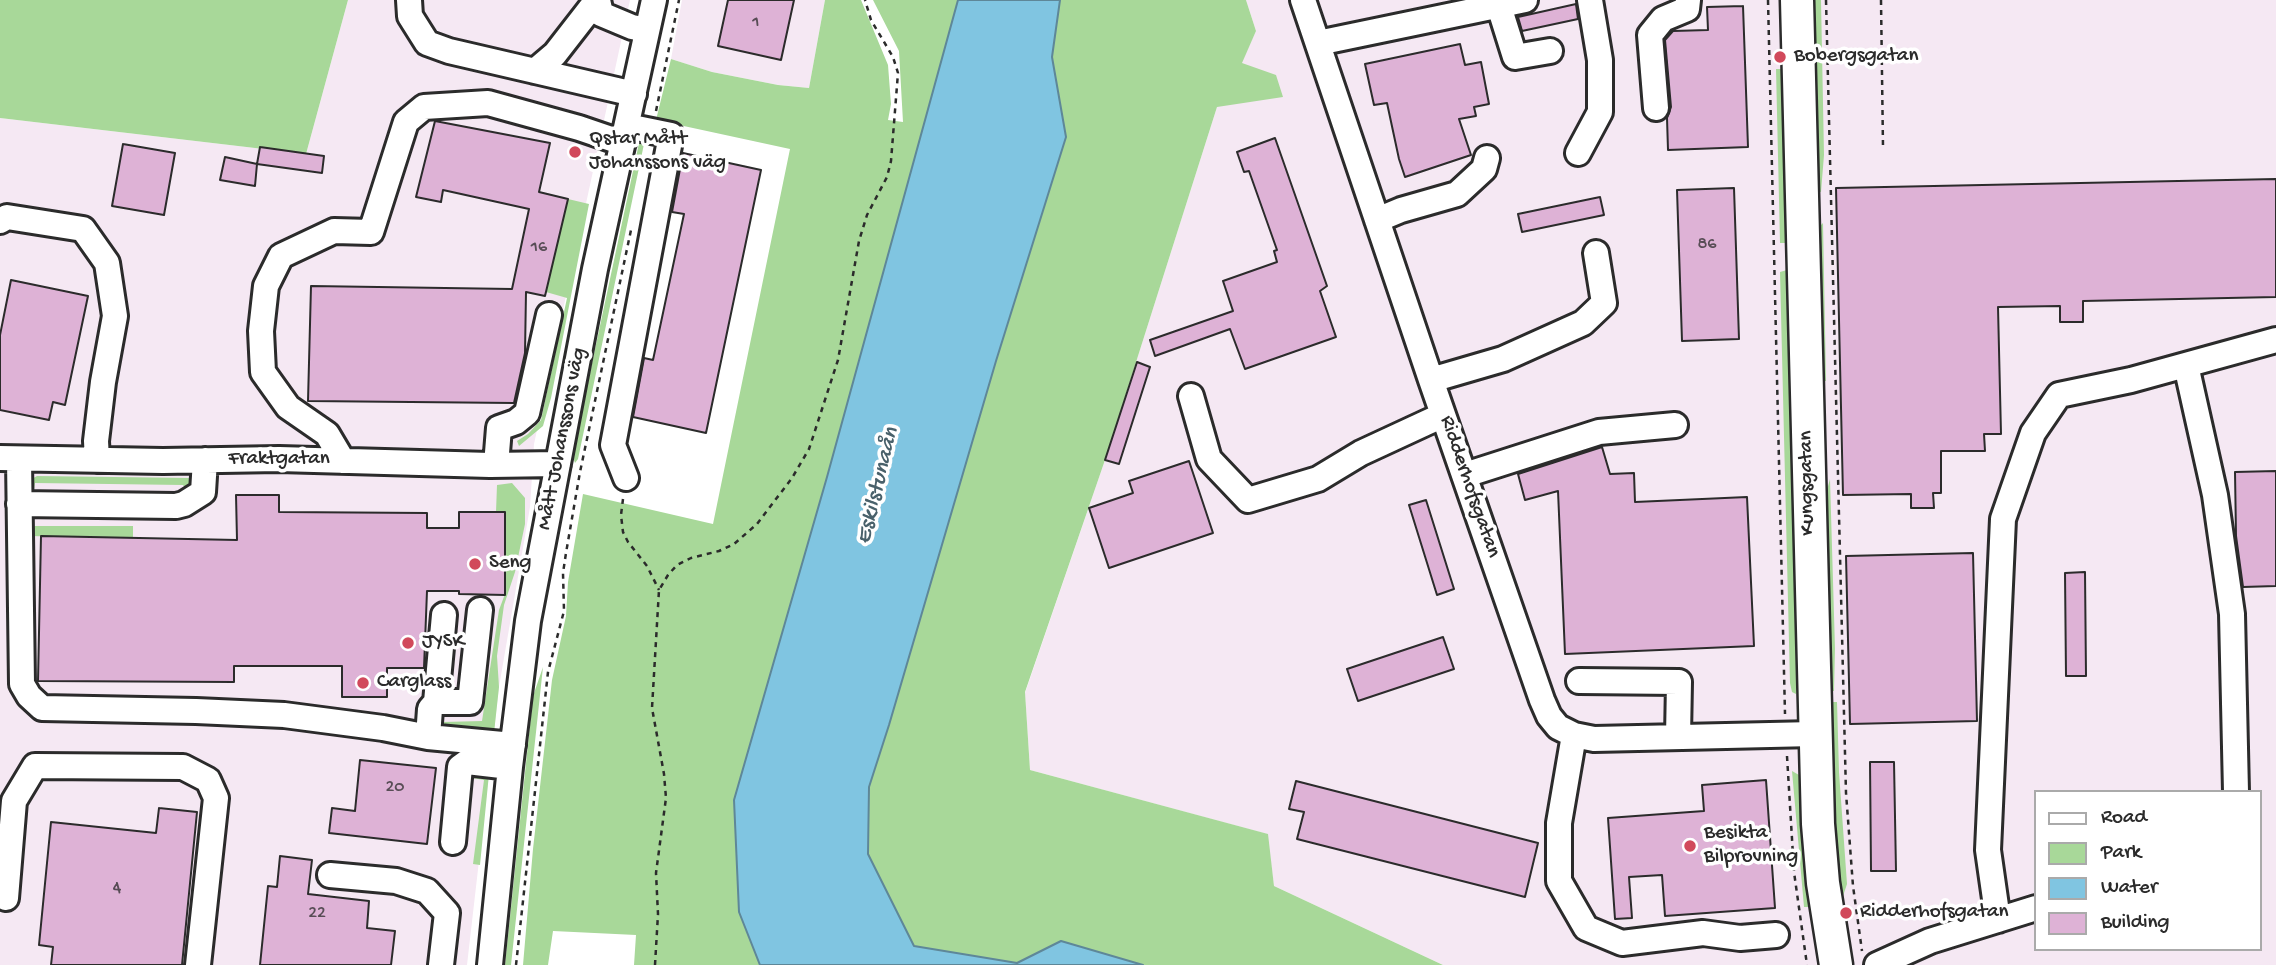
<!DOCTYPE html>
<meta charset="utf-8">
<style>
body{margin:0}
#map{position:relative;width:2276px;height:965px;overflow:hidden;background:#fff;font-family:"Gochi Hand",sans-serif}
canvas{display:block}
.legend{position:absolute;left:2034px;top:790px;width:228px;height:161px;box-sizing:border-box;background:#fff;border:2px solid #aaa;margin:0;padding:9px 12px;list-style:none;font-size:21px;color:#2b2b2b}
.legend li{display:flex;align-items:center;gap:14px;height:35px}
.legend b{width:35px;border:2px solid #aaa}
</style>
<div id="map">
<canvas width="2276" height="965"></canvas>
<ul class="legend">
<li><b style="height:9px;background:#fff"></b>Road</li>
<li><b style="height:19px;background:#a8d899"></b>Park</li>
<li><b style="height:19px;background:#80c5e1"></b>Water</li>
<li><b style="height:19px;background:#deb2d6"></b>Building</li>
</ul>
</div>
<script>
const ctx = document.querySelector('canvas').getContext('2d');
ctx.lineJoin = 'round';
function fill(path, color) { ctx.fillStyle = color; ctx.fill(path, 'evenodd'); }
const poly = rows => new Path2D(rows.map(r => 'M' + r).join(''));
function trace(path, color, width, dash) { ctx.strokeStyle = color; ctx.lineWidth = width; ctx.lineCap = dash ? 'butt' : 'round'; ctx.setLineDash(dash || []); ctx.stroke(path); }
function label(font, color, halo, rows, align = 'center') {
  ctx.font = font + ' "Gochi Hand",sans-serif'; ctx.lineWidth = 7; ctx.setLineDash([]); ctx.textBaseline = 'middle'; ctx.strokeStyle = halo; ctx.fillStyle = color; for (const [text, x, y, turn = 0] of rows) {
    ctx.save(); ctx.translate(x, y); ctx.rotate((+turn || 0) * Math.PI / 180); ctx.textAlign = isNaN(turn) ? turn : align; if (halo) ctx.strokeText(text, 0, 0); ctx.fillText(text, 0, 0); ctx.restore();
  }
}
fill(poly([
 [348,0,630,0,534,444,530,507,499,687,467,965,0,965,0,118,306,154],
 [682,0,825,0,809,88,778,85,712,72,671,59],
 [1246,0,2276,0,2276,965,1443,965,1274,886,1267,834,1030,770,1025,693,1105,460,1217,107,1241,63,1256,31],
 [2036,792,2260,792,2260,949,2036,949]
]), '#f5e8f3');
fill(poly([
 [0,0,348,0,306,154,0,118],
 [825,0,861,0,888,65,891,104,888,120,903,122,899,51,873,0,958,0,814,525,739,912,760,965,634,965,636,935,553,931,548,965,523,965,533,849,552,680,566,616,568,582,583,494,713,524,790,149,656,120,671,59,712,72,778,85,809,88],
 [1060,0,1246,0,1256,31,1242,63,1276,75,1283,97,1217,107,1105,460,1025,692,1030,770,1268,834,1274,886,1443,965,1143,965,1061,941,1017,963,914,946,868,854,869,787,889,725,996,361,1066,137,1052,57],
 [1812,0,1821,0,1824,155,1821,192,1817,191],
 [1776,69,1781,69,1787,209,1786,243,1780,243],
 [639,143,644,144,578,459,575,463,573,457,575,443],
 [568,199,589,204,551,398,543,426,519,446,517,441,528,434,541,420,567,298,546,292],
 [1823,223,1826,381,1822,381,1819,227],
 [1787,270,1797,659,1796,694,1792,692,1790,683,1780,272],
 [37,476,192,478,192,486,186,489,183,485,35,483,33,495,28,495,30,480],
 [1830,479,1835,649,1834,691,1831,691,1829,678,1825,497],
 [512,483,525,498,525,524,515,572,504,605,497,656,499,687,494,733,442,725,441,722,443,722,482,721,499,610,505,594,505,512,496,512,497,485],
 [28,526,133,526,133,538,27,536],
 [543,667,511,965,505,965,533,696],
 [1829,702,1837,702,1839,772,1847,884,1843,896,1838,875],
 [1792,771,1799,775,1810,907,1804,907],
 [472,772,489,774,480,865,473,864,484,780,472,778]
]), '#a8d899');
const water = poly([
 [958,0,1060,0,1052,57,1066,137,996,361,889,725,869,787,868,854,914,946,1017,963,1061,941,1143,965,760,965,739,912,734,800,827,477,958,0]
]);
fill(water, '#80c5e1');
trace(water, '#5e8798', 2);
const building = poly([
 [728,0,794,0,781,60,718,46,728,0],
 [1576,4,1578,19,1522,31,1518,17,1576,4],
 [1743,6,1748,147,1668,150,1667,118,1671,107,1665,40,1673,31,1708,30,1707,7,1743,6],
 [1460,44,1465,65,1481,62,1489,104,1474,107,1476,116,1459,119,1471,155,1405,177,1399,159,1387,103,1374,105,1365,64,1460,44],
 [435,121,550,143,539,192,568,199,545,296,526,292,525,353,514,403,308,401,311,286,512,289,529,209,443,190,441,202,416,197,435,121],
 [1275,138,1327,286,1320,291,1336,337,1245,369,1230,329,1155,356,1150,340,1233,311,1223,281,1277,262,1274,251,1277,250,1249,171,1244,172,1237,152,1275,138],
 [123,144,175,153,164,215,112,206,123,144],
 [260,147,324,156,322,173,257,164,260,147],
 [683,153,761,170,706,433,633,417,644,358,653,360,684,214,672,212,683,153],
 [225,157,257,164,255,186,220,180,225,157],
 [2276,179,2276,297,2083,301,2083,322,2060,322,2060,306,1998,307,2001,434,1984,434,1985,451,1941,451,1941,493,1933,493,1934,508,1911,508,1911,494,1843,495,1836,188,2276,179],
 [1734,188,1739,339,1682,341,1677,190,1734,188],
 [1600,197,1604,215,1522,232,1518,214,1600,197],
 [11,280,88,296,65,405,53,402,49,420,0,410,0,335,11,280],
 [1137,362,1150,367,1119,464,1105,460,1137,362],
 [1602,447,1610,474,1634,473,1635,502,1747,497,1754,646,1565,654,1558,491,1525,500,1518,474,1602,447],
 [1189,461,1213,533,1109,568,1089,508,1133,493,1129,481,1189,461],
 [2276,471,2276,586,2243,587,2236,536,2235,472,2276,471],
 [236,495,279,495,279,512,427,513,427,528,459,528,459,512,505,512,505,595,459,594,459,591,427,591,424,668,387,668,387,697,342,697,342,666,234,666,234,682,38,681,41,536,237,540,236,495],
 [1426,500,1454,589,1437,595,1409,505,1426,500],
 [1973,553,1977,721,1850,724,1846,556,1973,553],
 [2085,572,2086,676,2066,676,2065,573,2085,572],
 [1443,637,1454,669,1358,701,1347,669,1443,637],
 [360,760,436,768,427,844,329,833,332,808,355,811,360,760],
 [1870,762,1894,762,1896,871,1871,871,1870,762],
 [1766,780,1775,908,1665,916,1662,875,1629,877,1632,918,1615,919,1608,818,1704,811,1702,785,1766,780],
 [1296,781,1538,843,1525,897,1297,839,1304,812,1289,809,1296,781],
 [159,808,197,812,182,965,51,965,53,947,39,945,51,822,156,833,159,808],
 [280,856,312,860,308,894,369,901,367,928,395,931,391,965,260,965,268,886,277,887,280,856]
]);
fill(building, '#deb2d6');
trace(building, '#2b2b2b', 2);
const minor = poly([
 [409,0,410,16,427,43,449,51,634,94],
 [598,0,601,14,632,27,647,30],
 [1303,0,1431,380,1542,700,1549,716,1558,727,1574,735,1594,739,1814,734],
 [1499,6,1515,57,1550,51],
 [1318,43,1525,0],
 [535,71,555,54,597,0],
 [1656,108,1650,35,1663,19,1687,9,1688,0],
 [1578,153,1600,112,1600,60,1590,0],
 [1377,220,1401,210,1457,194,1484,169,1487,158],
 [0,221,7,217,83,229,107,263,115,316,103,382,96,441,97,460],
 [2186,365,2215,495,2232,614,2236,792],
 [1431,380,1503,359,1583,323,1604,303,1596,253],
 [1191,396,1209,459,1248,500,1318,479,1361,453,1443,415],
 [0,458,163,461,279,459,490,465,558,464],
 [19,459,22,684,29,696,42,708,196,711,284,715,383,728,428,737],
 [343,461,327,434,288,407,263,372,261,331,266,286,281,256,334,231,371,232,406,122,424,107,488,103,579,128,623,143],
 [496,465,499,428,516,422,527,413,549,315],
 [1465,475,1599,432,1675,425],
 [626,478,613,445,671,135,627,126],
 [19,504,176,506,184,504,203,492,205,460],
 [480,610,470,702,436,702,430,709,428,737,513,745],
 [1579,681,1679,682,1678,737],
 [436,702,444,615],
 [1574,735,1559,823,1559,881,1586,928,1622,943,1703,933,1740,938,1776,935],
 [453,842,460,767,467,762,510,767],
 [330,875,396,881,427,891,447,913,441,965],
 [6,898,14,801,35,766,183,767,208,780,216,798,198,965],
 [1998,920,1988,850,2003,519,2033,433,2059,395,2131,380,2276,340],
 [490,965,510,767,528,621,595,269,654,0],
 [1877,965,1930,941,2036,908]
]);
const major = poly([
 [1797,0,1818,824,1823,883,1836,965]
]);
trace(minor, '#2b2b2b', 30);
trace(major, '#2b2b2b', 37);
trace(poly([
 [1768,0,1785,714],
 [1826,0,1846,793,1853,886,1862,951],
 [1881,0,1883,147],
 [656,111,679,0],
 [623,499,621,515,623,532,628,542,647,566,659,590],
 [1787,756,1794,872,1807,965],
 [516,965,548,672,564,611,563,573,566,553,580,472,631,230],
 [655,965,658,914,656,873,666,798,664,774,652,708,659,590,668,575,677,565,691,558,719,551,734,544,757,524,792,478,809,449,838,360,859,241,867,215,887,177,891,161,898,73,893,57,871,20,865,0]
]), '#2b2b2b', 2.5, [5, 5]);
trace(minor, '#fff', 24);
trace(major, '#fff', 32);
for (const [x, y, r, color] of [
 [1780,57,7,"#d1495b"],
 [575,152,7,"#d1495b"],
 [475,564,7,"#d1495b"],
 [408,643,7,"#d1495b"],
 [363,683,7,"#d1495b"],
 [1690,846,7,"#d1495b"],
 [1846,913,7,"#d1495b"]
]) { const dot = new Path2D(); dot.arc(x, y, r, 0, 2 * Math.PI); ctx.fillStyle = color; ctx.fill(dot); trace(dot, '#fff', 2.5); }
label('18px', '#584d56', null, [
 ["1",756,23],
 ["86",1707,245],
 ["16",539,248],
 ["20",395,788],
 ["4",117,889],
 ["22",317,914]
]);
label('21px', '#2b2b2b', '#fff', [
 ["Bobergsgatan",1794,57],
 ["Qstar Mått",589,140],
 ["Johanssons väg",589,164],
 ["Seng",489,564],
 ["JYSK",422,643],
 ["Carglass",377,683],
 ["Besikta",1704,834],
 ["Bilprovning",1704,858],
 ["Ridderhofsgatan",1860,913]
], 'left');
label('21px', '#2b2b2b', '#fff', [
 ["Mått Johanssons väg",563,439,-79],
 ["Fraktgatan",279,460],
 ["Kungsgatan",1808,483,-91],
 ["Ridderhofsgatan",1469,487,71]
]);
label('italic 23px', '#49616b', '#fff', [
 ["Eskilstunaån",879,486,-76]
]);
</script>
